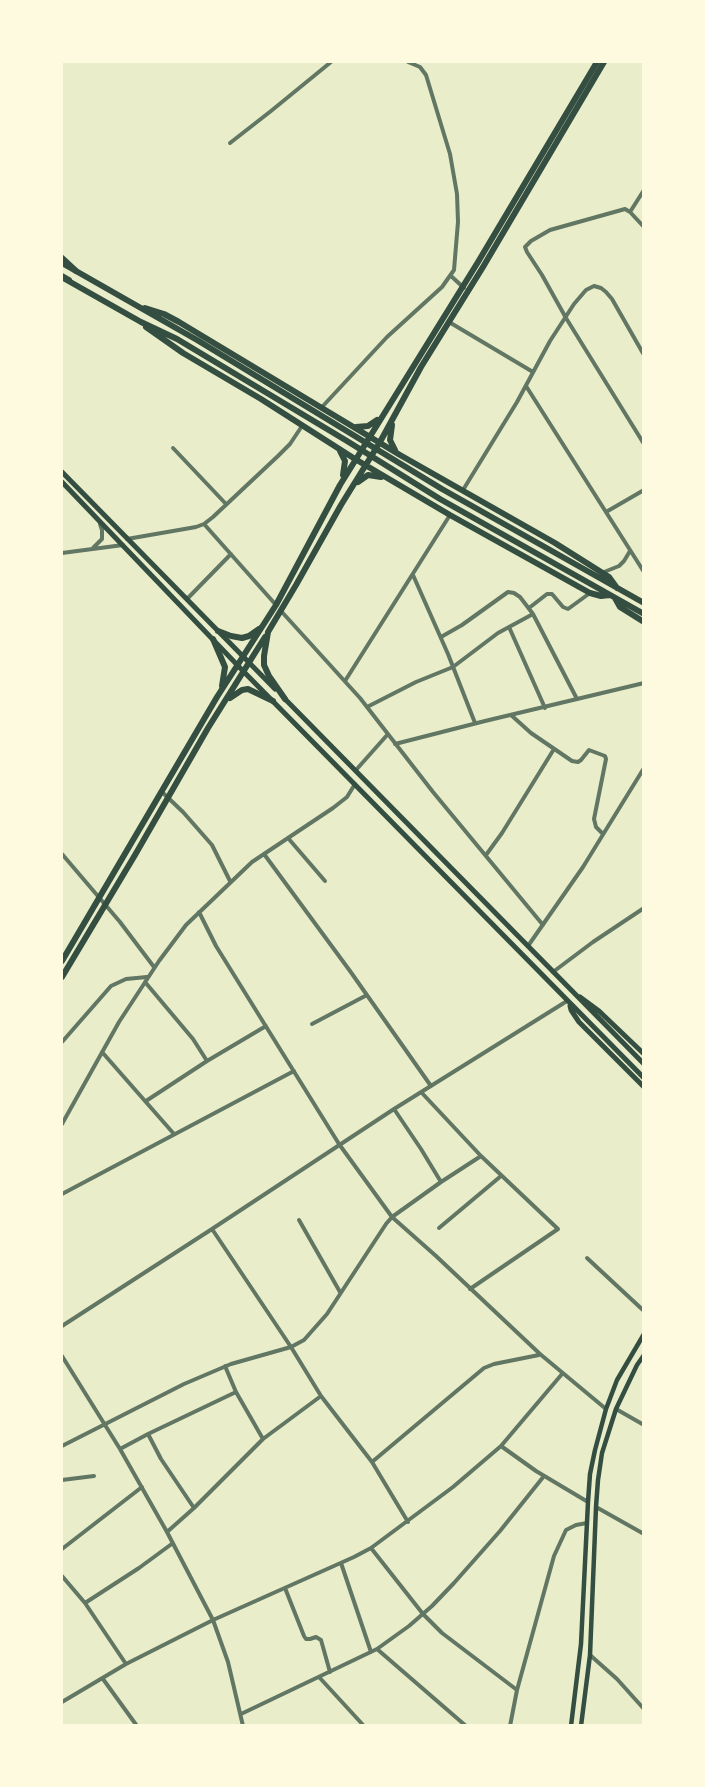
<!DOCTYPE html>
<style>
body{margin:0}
#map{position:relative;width:705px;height:1787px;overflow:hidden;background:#e9edc9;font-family:Spectral,serif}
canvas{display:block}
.frame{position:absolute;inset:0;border:63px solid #fefae0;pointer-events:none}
</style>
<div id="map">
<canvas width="705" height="1787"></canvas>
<div class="frame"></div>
</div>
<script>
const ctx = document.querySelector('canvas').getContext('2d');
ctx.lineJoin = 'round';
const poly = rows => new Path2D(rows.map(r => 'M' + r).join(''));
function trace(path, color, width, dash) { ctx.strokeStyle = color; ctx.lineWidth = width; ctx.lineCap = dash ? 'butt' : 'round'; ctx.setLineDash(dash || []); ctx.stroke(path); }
trace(poly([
 [230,143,271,111,331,62],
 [630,212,644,190],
 [644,227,630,212,625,209,550,230,531,241,525,247,527,252,542,275,566,318,644,444],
 [451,276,464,288],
 [449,322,533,372],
 [526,386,644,572],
 [322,407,387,337,442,287,454,270,458,222,457,194,450,154,426,75,420,67,408,62],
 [173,448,226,504],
 [463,490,517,402,550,341,574,304,586,290,594,286,601,288,606,292,612,299,644,355],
 [606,512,644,490],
 [204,524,276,605],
 [127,539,196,527,204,524,213,517,278,456,290,444,302,426],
 [93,548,102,539,102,530,100,524],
 [62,553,123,545],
 [604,572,619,566,624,561,630,551],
 [413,575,448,654,475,723],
 [187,599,231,554],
 [529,608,547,594,552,594,563,607,568,609,590,593],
 [281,611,360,698,433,792,543,925],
 [509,627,545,708],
 [441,637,462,625,508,592,514,593,520,597,533,614],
 [345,681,450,515],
 [367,707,416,682,453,667,498,633,533,614,577,699],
 [511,715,531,733,572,761,578,762,581,760,589,750,605,756,606,759,594,819,596,827,603,834],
 [395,744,485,721,644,683],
 [356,770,388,734],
 [162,792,183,812,212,845,230,881],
 [288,838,325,881],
 [62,854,120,922,154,967],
 [264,854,350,971,431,1086],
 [486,855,502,833,554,749],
 [199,912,216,946,339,1144,392,1217,436,1256,540,1354,606,1409],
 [528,946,583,867,644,768],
 [553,972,593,942,644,908],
 [145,982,193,1039,207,1061],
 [312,1024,367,995],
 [62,1042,111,986,126,979,147,977],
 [102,1052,174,1134],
 [421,1092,481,1156],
 [146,1101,207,1061,266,1026],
 [394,1109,421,1149,441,1182],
 [62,1124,119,1022,159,961,186,925,252,862,333,808,347,797,355,784],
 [62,1194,294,1071],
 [299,1220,340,1292],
 [439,1228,501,1176],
 [212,1229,291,1347,321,1396,372,1462,408,1522],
 [587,1258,644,1311],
 [62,1326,212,1229,394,1109,567,1001],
 [62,1356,120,1449,167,1532,213,1620,228,1662,243,1726],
 [225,1366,236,1392,263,1439],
 [616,1409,644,1425],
 [62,1446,184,1384,231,1364,291,1347,304,1340,327,1314,386,1224,392,1217,441,1182,481,1156,558,1229,470,1289],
 [501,1446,536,1471,588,1502],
 [120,1449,148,1434],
 [372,1462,484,1368,494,1364,539,1355],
 [62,1480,94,1476],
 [596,1507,644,1534],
 [194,1508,161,1459,148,1434,236,1392],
 [167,1532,194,1508,263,1439,321,1396],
 [371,1548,423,1614,442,1633,517,1690],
 [62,1549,142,1487],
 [341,1563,371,1652],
 [62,1576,85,1603,126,1664],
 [285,1588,304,1636,306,1639,310,1639,316,1637,321,1640,330,1672],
 [85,1603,139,1568,173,1543],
 [377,1649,466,1726],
 [590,1655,617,1679,644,1709],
 [319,1677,364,1726],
 [103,1679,137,1726],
 [62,1702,126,1664,213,1620,354,1557,371,1548,453,1487,501,1446,562,1374],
 [241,1714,377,1649,409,1626,432,1606,454,1583,500,1531,544,1476],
 [510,1726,517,1690,554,1556,566,1530,576,1525,587,1523]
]), '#617663', 4);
trace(poly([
 [571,1726,581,1644,588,1502,590,1474,595,1450,606,1409,617,1380,644,1334],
 [581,1726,590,1655,596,1507,598,1480,602,1453,616,1409,637,1365,644,1355]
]), '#344e41', 4.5);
trace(poly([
 [62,472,275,689],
 [62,482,244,672,644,1078],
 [284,698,644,1064],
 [580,997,599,1011,644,1054],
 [570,1006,571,1010,579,1022,644,1087]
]), '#344e41', 5);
trace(poly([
 [62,258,76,271,197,340,442,489,644,603],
 [65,279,141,322,177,339,347,441,440,499,644,614],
 [145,308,164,314,179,322,400,455,555,543,609,577,617,588],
 [146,327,183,353,261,399,355,459,450,515,590,593,601,596,610,595],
 [392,425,390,440,395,450],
 [356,427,368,426,377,420],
 [340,451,345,461,343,475],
 [358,482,368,475,381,477],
 [615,598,620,607,644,622],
 [218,631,231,636,242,638,249,636,259,629],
 [213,639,225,667,222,686],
 [230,698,242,690,248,689,273,701],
 [285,699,269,676,264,665,264,656,268,632,296,585,341,505,380,442,421,367,483,267,604,62],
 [62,961,217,697,276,605,340,485,478,262,597,62],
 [62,977,135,855,208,728,265,637]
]), '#344e41', 6);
trace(poly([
 [62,263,76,271],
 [62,276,69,280]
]), '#344e41', 6);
</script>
